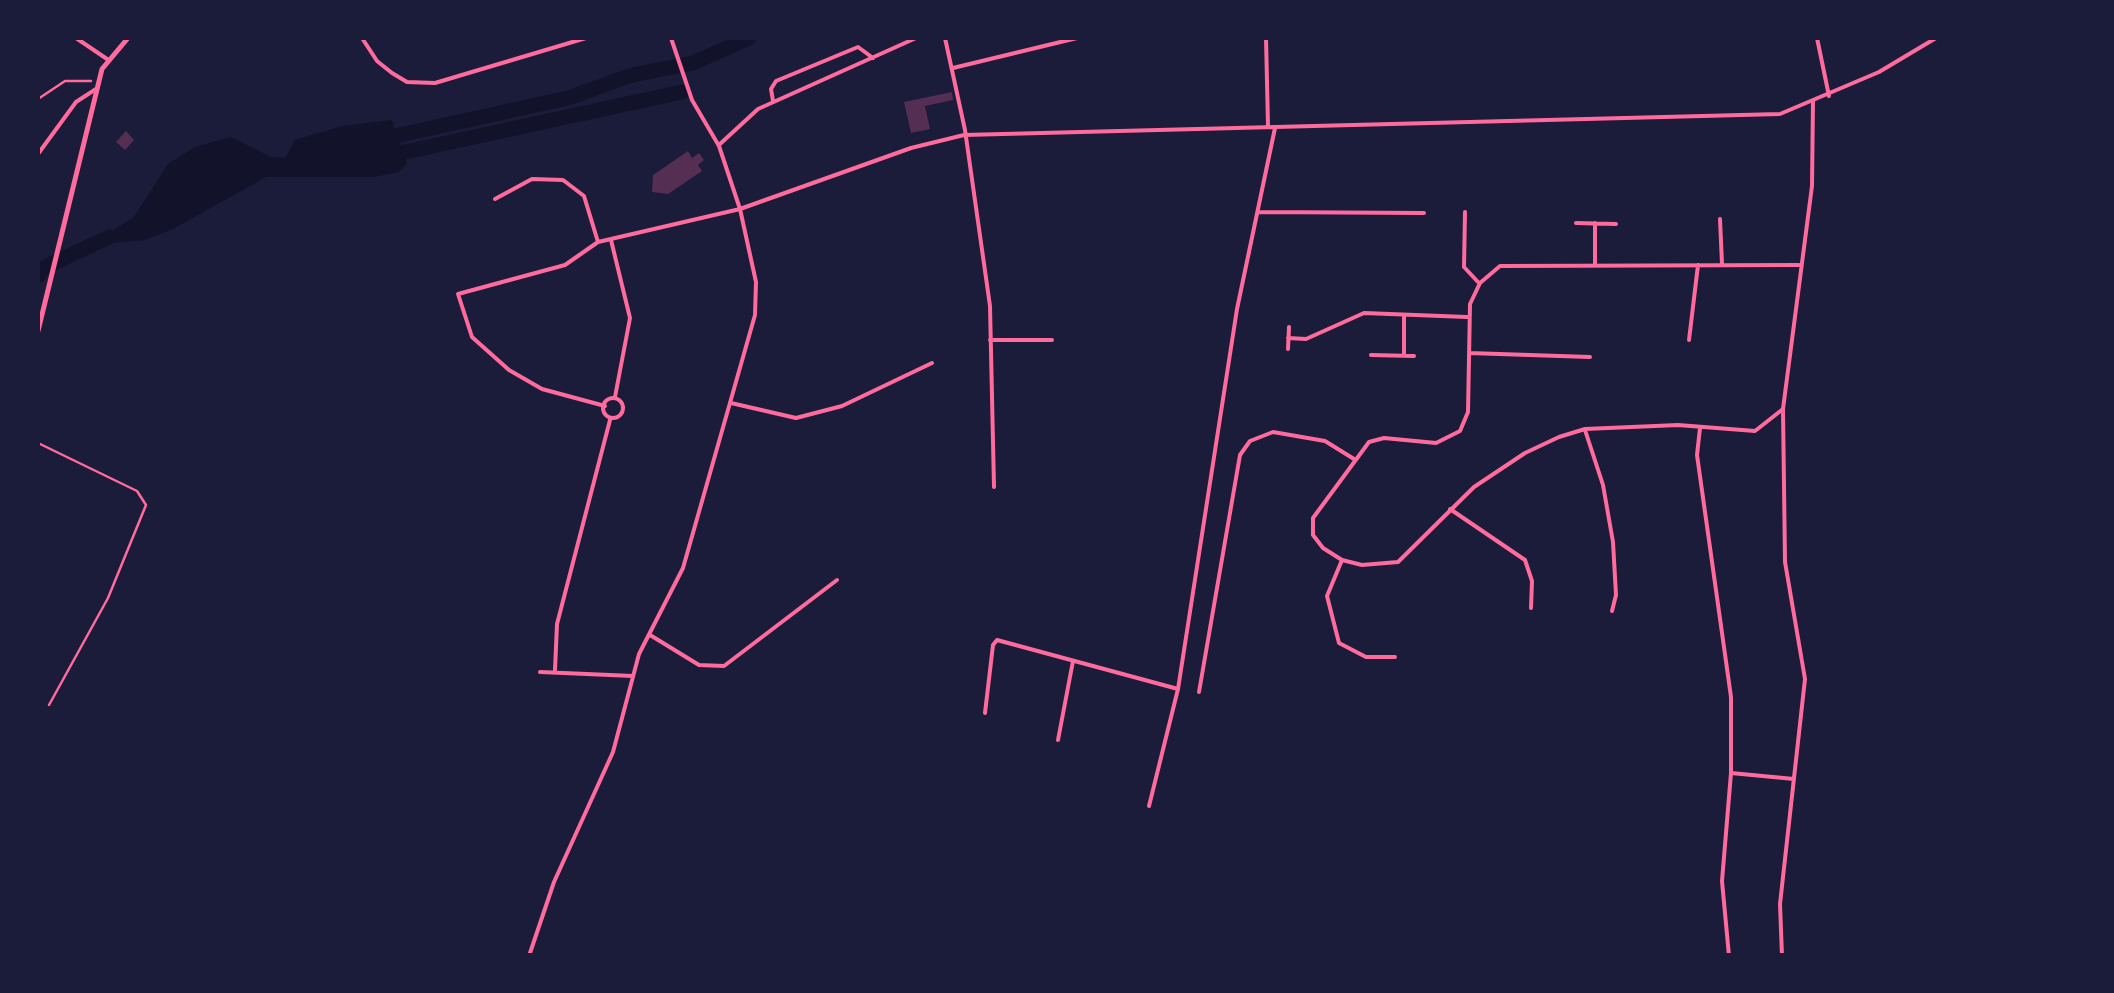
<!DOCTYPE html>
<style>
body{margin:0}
#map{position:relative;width:2114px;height:993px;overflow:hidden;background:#1b1b3a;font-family:"Varela Round",sans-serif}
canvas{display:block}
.frame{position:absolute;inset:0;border:40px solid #1b1b3a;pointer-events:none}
</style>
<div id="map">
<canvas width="2114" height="993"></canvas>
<div class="frame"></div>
</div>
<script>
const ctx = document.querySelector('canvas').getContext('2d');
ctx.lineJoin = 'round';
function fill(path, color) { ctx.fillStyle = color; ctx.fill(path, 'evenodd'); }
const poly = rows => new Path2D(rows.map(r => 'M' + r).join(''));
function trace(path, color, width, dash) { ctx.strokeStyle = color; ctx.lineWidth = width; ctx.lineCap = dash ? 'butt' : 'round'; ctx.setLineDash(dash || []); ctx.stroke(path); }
fill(poly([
 [392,120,407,163,399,172,374,177,266,177,173,229,145,240,111,243,109,233,134,217,168,164,195,147,231,137,271,157,285,158,295,140,342,126]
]), '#12122b');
trace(poly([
 [395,136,568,98,632,75,693,63,749,38],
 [400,153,682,92],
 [38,276,43,268,109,237]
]), '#12122b', 15);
fill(poly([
 [952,92,953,100,925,106,930,129,911,133,904,102],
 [126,131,134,140,125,150,116,142],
 [688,151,692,158,699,153,704,160,698,165,702,171,668,194,652,192,653,175]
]), '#542f53');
trace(poly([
 [38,99,65,81,91,81],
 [38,443,137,491,146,505,108,598,49,705]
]), '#ff6b9d', 2.5);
trace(poly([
 [76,38,107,59],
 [362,38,377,61,392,73,407,82,435,83,586,38],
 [945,38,965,130,990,306,994,487],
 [1266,38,1268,126],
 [1817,38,1829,96],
 [953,68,1077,38],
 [773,101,771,89,776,81,858,47,873,58],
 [720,144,758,109,916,38],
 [38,154,76,102,96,89],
 [495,199,532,179,563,180,584,196,598,242],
 [1259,212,1424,213],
 [1465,212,1464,267,1478,282],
 [1720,219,1722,264],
 [1576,223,1616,224],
 [1595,223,1595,263],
 [611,240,630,318,615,397],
 [1404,316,1404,356],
 [1288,338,1306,339,1364,313,1467,317],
 [990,340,1052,340],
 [1689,340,1698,265],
 [1288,349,1289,327],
 [1469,353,1590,357],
 [1371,355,1414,356],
 '603 408a10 10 0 1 1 20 0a10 10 0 1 1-20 0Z',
 [731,403,796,418,842,406,932,363],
 [605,406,542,389,509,370,472,337,458,294,565,265,598,242,740,209,911,148,964,135,1780,114,1879,72,1936,38],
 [1783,409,1755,431,1678,425,1585,429,1559,437,1525,453,1474,487,1398,562,1362,565,1342,560,1323,548,1313,535,1313,518,1369,442,1384,438,1436,443,1460,431,1468,412,1470,304,1480,283,1500,266,1799,265],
 [1700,428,1697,455,1731,697,1731,773,1722,881,1729,956],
 [1585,430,1603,485,1613,542,1616,595,1612,611],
 [1450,509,1525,560,1532,581,1531,608],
 [1342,560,1327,596,1339,643,1366,657,1395,657],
 [650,635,699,665,724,666,837,580],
 [555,670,557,624,610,420],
 [540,672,633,676],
 [1199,692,1240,455,1250,441,1273,432,1325,441,1354,459],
 [985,713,993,645,997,640,1178,689],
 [1058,740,1073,661],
 [1731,773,1794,779],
 [1149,806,1178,689,1237,309,1275,128],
 [529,956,554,882,613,752,639,654,683,568,755,315,756,282,740,209,719,146,692,100,671,38],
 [1782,956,1780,904,1805,679,1785,562,1783,409,1812,186,1813,101]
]), '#ff6b9d', 4);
trace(poly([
 [38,331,102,69,128,38]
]), '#ff6b9d', 5);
</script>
